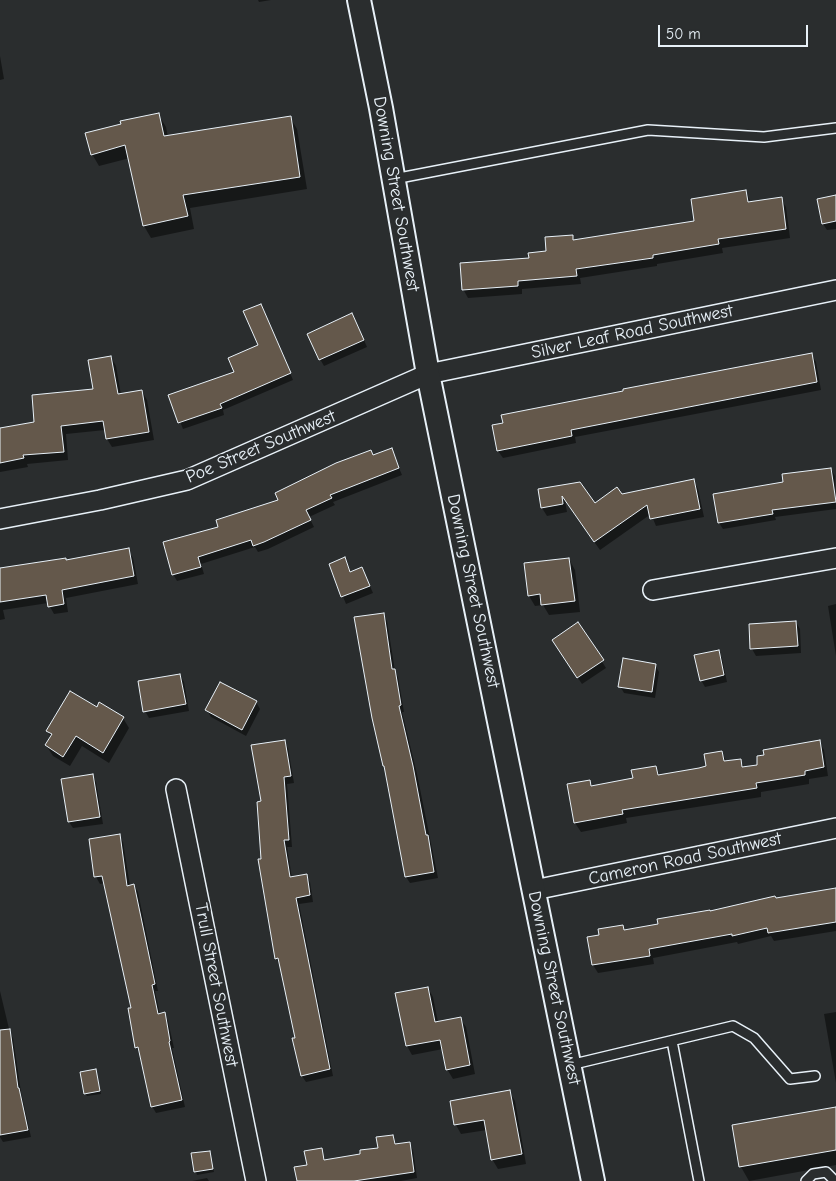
<!DOCTYPE html>
<style>
body{margin:0}
#map{position:relative;width:836px;height:1181px;overflow:hidden;background:#2a2d2e;font-family:"Comic Neue",sans-serif}
canvas{display:block}
.scale{position:absolute;left:658px;top:25px;width:150px;height:22px;box-sizing:border-box;border:2px solid #e8f1f8;border-top:0;padding-left:6px;font-size:15px;line-height:18px;white-space:nowrap;color:#e8f1f8;-webkit-text-stroke:4px #2a2d2e;paint-order:stroke}
</style>
<div id="map">
<canvas width="836" height="1181"></canvas>
<div class="scale">50 m</div>
</div>
<script>
const ctx = document.querySelector('canvas').getContext('2d');
ctx.lineJoin = 'round';
function fill(path, color) { ctx.fillStyle = color; ctx.fill(path, 'evenodd'); }
const poly = rows => new Path2D(rows.map(r => 'M' + r).join(''));
function trace(path, color, width, dash) { ctx.strokeStyle = color; ctx.lineWidth = width; ctx.lineCap = dash ? 'butt' : 'round'; ctx.setLineDash(dash || []); ctx.stroke(path); }
function label(font, color, halo, rows, align = 'center') {
  ctx.font = font + ' "Comic Neue",sans-serif'; ctx.lineWidth = 4; ctx.setLineDash([]); ctx.textBaseline = 'middle'; ctx.strokeStyle = halo; ctx.fillStyle = color; for (const [text, x, y, turn = 0] of rows) {
    ctx.save(); ctx.translate(x, y); ctx.rotate((+turn || 0) * Math.PI / 180); ctx.textAlign = isNaN(turn) ? turn : align; if (halo) ctx.strokeText(text, 0, 0); ctx.fillText(text, 0, 0); ctx.restore();
  }
}
fill(poly([
 [258,0,271,0,259,2],
 [0,56,4,79,0,80],
 [158,114,166,127,168,137,290,117,297,129,307,189,190,208,194,229,151,238,144,226,130,158,99,166,92,154,122,125],
 [746,191,751,203,781,199,786,207,790,238,722,248,723,253,657,264,657,266,580,278,581,284,522,289,522,294,468,298,463,289,547,252,572,236,575,241,696,222],
 [836,197,836,229,827,230,823,224],
 [264,312,293,380,223,410,224,415,183,429,170,396,236,373,259,345],
 [356,322,367,347,324,366,320,359],
 [812,355,816,362,821,390,575,437,576,443,503,458,498,451],
 [111,357,116,366,121,395,142,391,147,400,154,440,112,447,107,439,105,430,66,434,68,460,27,464,28,467,0,472,0,430,36,423,94,390],
 [391,449,402,475,333,502,335,505,309,517,314,527,268,549,258,552,255,547,201,564,204,574,177,581,173,574,220,528],
 [831,469,835,476,836,509,775,517,776,520,723,529,719,523,785,483],
 [694,481,698,489,704,517,656,526,651,514,600,550,565,501,567,512,547,516,542,508,539,490,579,483,594,505,621,495],
 [128,550,133,558,138,584,66,598,68,612,54,614,48,603,3,610,5,619,0,620,0,583,67,562],
 [344,559,351,573,362,568,373,593,346,604,330,564],
 [569,559,575,570,580,612,549,615,543,605,535,606,529,596],
 [836,604,836,656,828,606],
 [383,614,387,621,395,671,398,677,404,712,402,712,417,774,438,878,410,883,406,877],
 [796,622,800,629,801,653,756,656,752,649],
 [578,624,606,668,582,684,557,647],
 [718,652,722,658,727,682,705,687,701,680],
 [655,665,659,672,655,698,624,693,620,686],
 [180,675,184,682,189,711,149,718,145,711],
 [256,702,260,709,246,736,211,717,207,710],
 [97,708,123,718,129,728,109,763,82,746,70,766,53,756,46,745,51,737,47,731],
 [284,741,288,748,294,783,287,784,292,847,287,847,292,878,306,876,310,882,313,902,299,904,333,1076,306,1082,302,1076,296,1039,280,965,276,958,262,860,262,802],
 [819,741,824,750,828,776,809,779,809,784,761,792,761,797,626,818,627,823,581,832,575,823,569,785,589,781,593,787,634,779,655,767,661,776,708,767,722,753,727,762,740,760,745,768,758,766],
 [92,775,96,782,103,824,73,828,69,822],
 [119,836,123,842,130,886,134,885,138,892,158,991,155,991,160,1015,165,1014,168,1021,174,1048,172,1048,185,1107,156,1113,152,1106,140,1054,136,1047,132,1009,105,883,100,884,96,877,91,840],
 [836,890,836,931,774,941,771,936,738,944,737,942,653,958,654,964,598,973,593,965,589,938,600,936,622,926,625,931,660,925,710,912],
 [428,988,433,997,438,1022,460,1018,466,1027,475,1074,453,1079,447,1069,443,1049,412,1055,407,1046],
 [0,991,10,1033,13,1038,21,1092,31,1137,3,1142,0,1137],
 [836,1012,836,1083,824,1014],
 [96,1070,101,1094,87,1096,85,1093],
 [509,1091,515,1101,526,1164,498,1169,492,1159,487,1130,461,1134,456,1125,452,1102],
 [836,1108,836,1165,749,1181,741,1167],
 [392,1136,397,1145,409,1143,413,1150,417,1178,401,1181,298,1181,321,1150,326,1161,362,1155,379,1149],
 [209,1152,214,1172,197,1175,196,1172],
 [207,1178,209,1181,192,1181]
]), '#0007');
const building = poly([
 [159,113,164,136,291,116,300,177,183,195,188,216,143,226,125,145,91,155,85,133,121,124,120,121,159,113],
 [746,190,748,202,782,197,786,229,718,239,719,244,653,255,653,258,576,269,577,276,518,281,518,286,462,290,460,263,529,258,528,253,546,251,545,237,573,235,573,240,694,221,691,199,746,190],
 [836,195,836,221,822,224,817,199,836,195],
 [261,304,291,373,220,404,222,408,178,423,168,395,234,372,228,358,258,345,243,311,261,304],
 [352,313,364,340,319,360,307,334,352,313],
 [812,353,817,382,571,430,572,436,497,451,492,425,503,423,501,415,623,391,623,389,812,353],
 [111,356,118,394,142,390,149,432,106,439,103,421,61,426,64,452,23,455,24,458,0,463,0,428,34,422,32,395,93,389,88,360,111,356],
 [392,448,399,468,330,495,332,498,306,510,311,520,264,542,253,546,251,540,198,557,201,567,172,575,163,542,218,527,216,520,278,500,275,493,336,463,371,450,373,455,392,448],
 [831,468,836,502,772,510,773,514,718,523,713,494,783,482,782,474,831,468],
 [694,479,700,509,650,519,647,505,594,542,562,496,563,504,541,508,538,489,580,482,595,503,617,487,622,494,694,479],
 [129,548,134,576,62,590,64,604,48,607,46,595,0,602,0,568,66,558,66,560,129,548],
 [345,557,350,572,362,567,370,586,341,597,329,564,345,557],
 [569,558,575,601,541,605,540,594,528,596,524,563,569,558],
 [384,613,392,669,395,669,401,705,399,706,413,766,426,835,428,835,434,872,405,877,384,766,383,766,372,718,354,617,384,613],
 [796,621,798,646,750,649,749,624,796,621],
 [578,622,604,660,577,678,552,640,578,622],
 [719,650,724,675,700,681,694,655,719,650],
 [623,658,656,664,652,692,618,687,623,658],
 [180,674,186,704,143,712,138,681,180,674],
 [220,682,257,701,242,730,205,710,220,682],
 [70,691,97,707,99,702,124,717,103,753,76,736,63,757,45,745,52,734,46,731,70,691],
 [285,740,291,776,284,777,289,840,284,840,290,877,307,874,310,895,296,898,330,1069,301,1076,292,1038,295,1038,278,958,275,959,258,859,261,859,257,802,261,801,251,745,285,740],
 [820,740,824,767,805,771,805,775,756,783,757,788,622,810,623,814,574,823,567,784,590,780,591,786,633,778,631,770,656,766,658,775,699,768,706,766,704,754,722,751,724,761,741,759,742,767,757,765,757,756,764,755,763,750,820,740],
 [93,774,100,817,68,822,61,779,93,774],
 [120,834,127,886,134,884,155,984,152,985,158,1014,165,1012,170,1041,169,1042,182,1100,151,1107,138,1047,135,1048,128,1008,131,1008,102,876,94,877,89,839,120,834],
 [836,888,836,922,768,933,767,928,732,936,732,934,649,949,650,956,592,965,587,937,599,935,598,929,623,925,624,930,658,924,657,919,710,910,710,911,775,896,776,898,836,888],
 [428,987,435,1022,461,1017,470,1065,446,1070,440,1040,406,1046,395,993,428,987],
 [10,1029,18,1088,19,1088,28,1130,0,1135,0,1030,10,1029],
 [96,1069,100,1091,84,1094,80,1072,96,1069],
 [510,1090,522,1154,491,1160,484,1120,454,1125,450,1101,510,1090],
 [836,1107,836,1150,739,1167,732,1125,836,1107],
 [393,1135,395,1144,410,1142,414,1172,354,1181,297,1181,294,1167,307,1165,304,1151,322,1148,324,1160,360,1154,360,1150,378,1148,376,1137,393,1135],
 [210,1151,213,1169,194,1172,191,1153,210,1151]
]);
fill(building, '#64584b');
trace(building, '#e8f1f8', 1);
const service = poly([
 [394,179,648,130,764,137,836,128],
 [672,1041,699,1181],
 [570,1065,733,1026,754,1038,790,1079,815,1076],
 [806,1181,813,1174,826,1172,835,1181]
]);
const minor = poly([
 [0,519,100,500,187,480,428,374,836,290],
 [653,590,836,558],
 [176,789,256,1181],
 [534,890,836,828]
]);
const tertiary = poly([
 [359,0,381,108,428,374,593,1181]
]);
trace(service, '#e8f1f8', 12);
trace(minor, '#e8f1f8', 22);
trace(tertiary, '#e8f1f8', 26);
trace(service, '#2a2d2e', 9);
trace(minor, '#2a2d2e', 19);
trace(tertiary, '#2a2d2e', 22);
label('18px', '#e8f1f8', '#2a2d2e', [
 ["Downing Street Southwest",396,194,80],
 ["Silver Leaf Road Southwest",632,332,-12],
 ["Poe Street Southwest",261,447,-23],
 ["Downing Street Southwest",473,591,78],
 ["Cameron Road Southwest",685,859,-12],
 ["Trull Street Southwest",216,985,79],
 ["Downing Street Southwest",554,988,78]
]);
</script>
